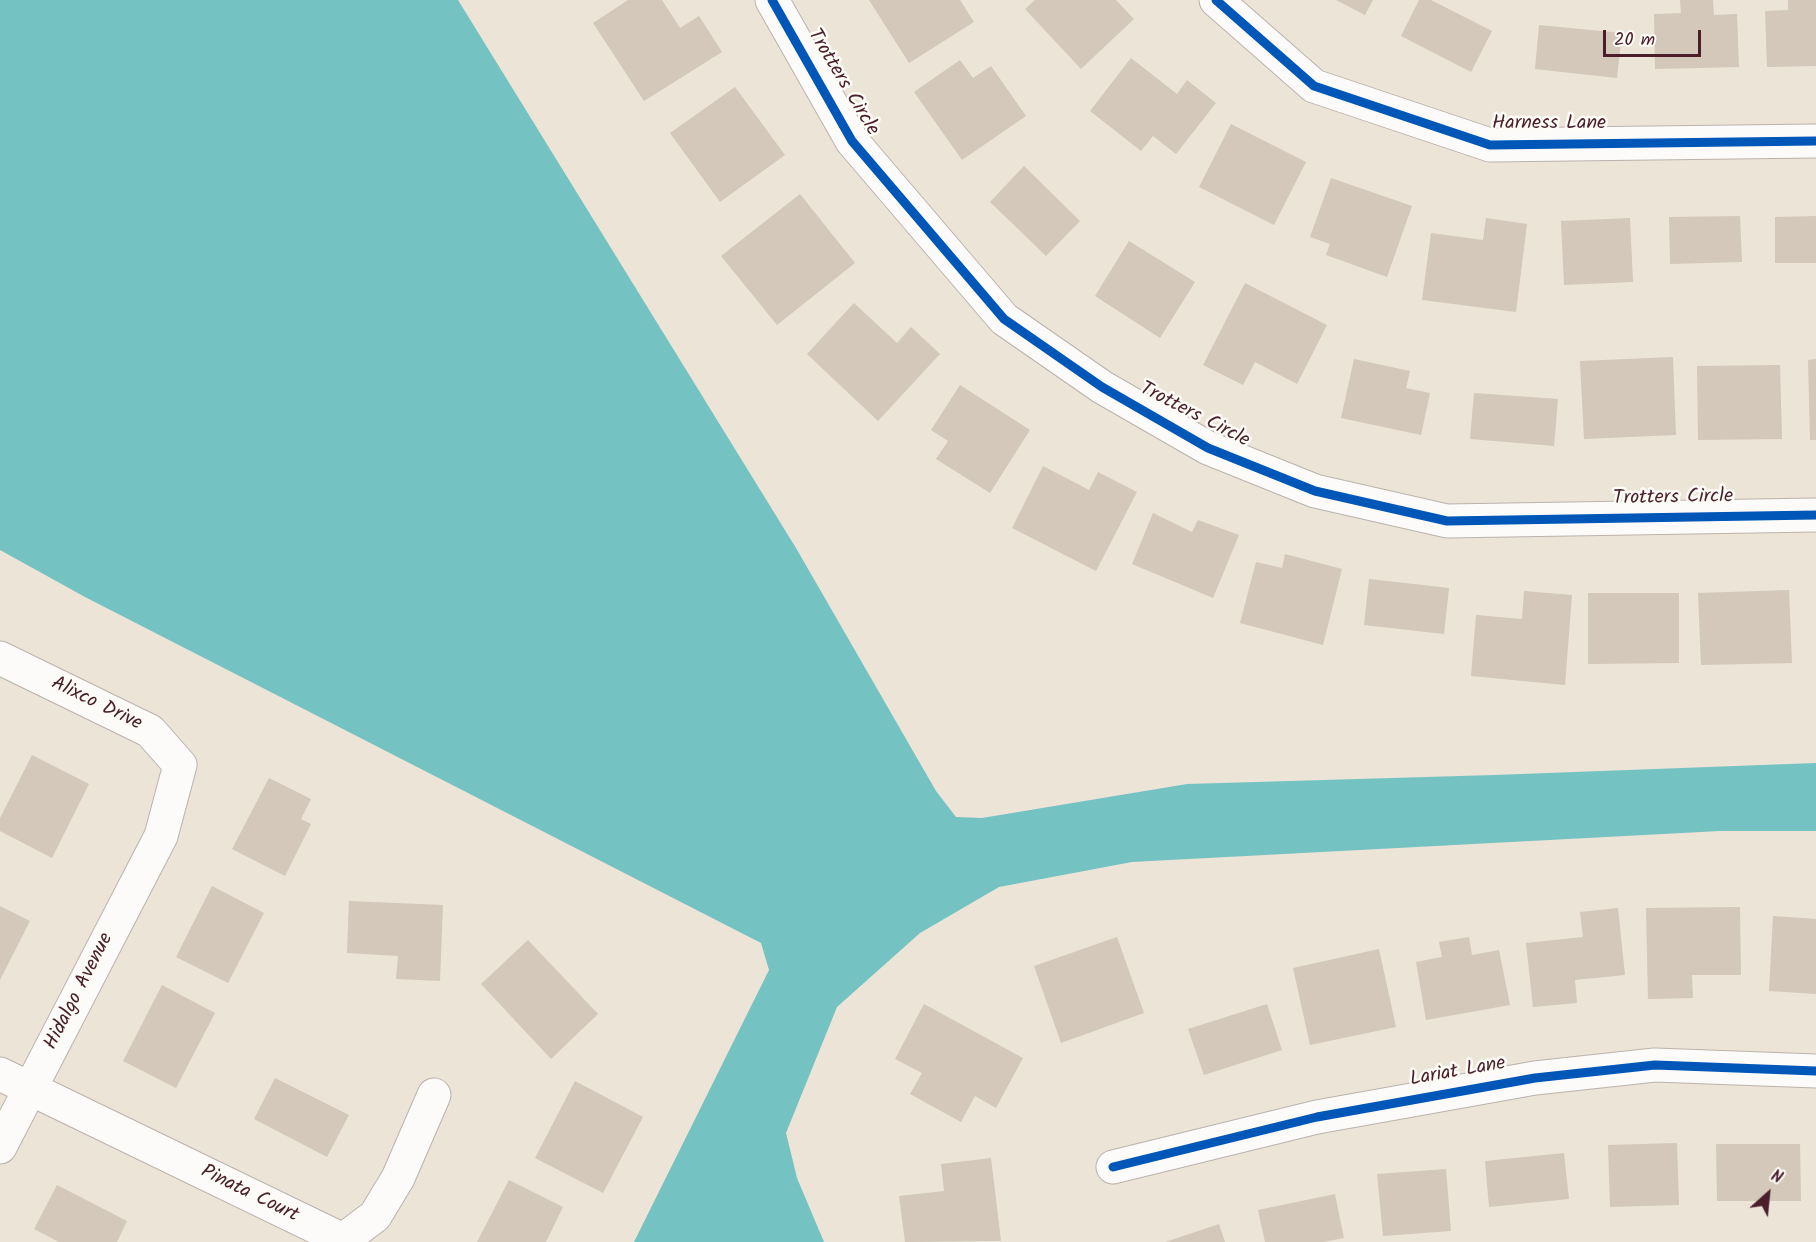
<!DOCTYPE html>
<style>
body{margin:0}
#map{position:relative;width:1816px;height:1242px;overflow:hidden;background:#ebe4d7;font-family:Kalam,sans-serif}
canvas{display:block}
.north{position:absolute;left:1738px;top:1164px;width:60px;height:60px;-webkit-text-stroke:4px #fdfcf7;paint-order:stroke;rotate:27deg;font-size:16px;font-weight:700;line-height:24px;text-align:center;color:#4a1f2b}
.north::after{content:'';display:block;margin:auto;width:21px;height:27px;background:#4a1f2b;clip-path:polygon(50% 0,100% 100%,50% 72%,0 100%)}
.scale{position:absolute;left:1603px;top:30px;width:98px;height:27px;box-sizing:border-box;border:3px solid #4a1f2b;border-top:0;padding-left:8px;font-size:18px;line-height:21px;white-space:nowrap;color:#4a1f2b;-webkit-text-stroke:4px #fdfcf7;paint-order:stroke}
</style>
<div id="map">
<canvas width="1816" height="1242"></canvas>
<div class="north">N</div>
<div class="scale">20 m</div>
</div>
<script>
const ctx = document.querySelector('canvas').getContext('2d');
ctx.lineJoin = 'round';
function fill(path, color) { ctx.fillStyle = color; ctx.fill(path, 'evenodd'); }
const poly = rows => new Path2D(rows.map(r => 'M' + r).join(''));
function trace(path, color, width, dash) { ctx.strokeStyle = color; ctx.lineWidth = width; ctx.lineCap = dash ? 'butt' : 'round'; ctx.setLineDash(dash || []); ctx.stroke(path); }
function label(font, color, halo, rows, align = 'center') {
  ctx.font = font + ' Kalam,sans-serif'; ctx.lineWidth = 5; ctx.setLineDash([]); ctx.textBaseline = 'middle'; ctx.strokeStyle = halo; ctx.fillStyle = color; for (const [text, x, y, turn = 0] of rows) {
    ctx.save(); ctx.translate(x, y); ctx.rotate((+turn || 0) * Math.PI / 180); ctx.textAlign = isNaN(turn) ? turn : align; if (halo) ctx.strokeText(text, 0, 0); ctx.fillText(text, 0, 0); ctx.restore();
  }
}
fill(poly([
 [0,0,458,0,796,548,936,791,956,817,982,818,1187,784,1494,775,1816,763,1816,831,1720,831,1132,862,999,887,920,933,837,1007,786,1133,797,1178,824,1242,634,1242,769,970,761,943,85,597,0,550]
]), '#75c2c3');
fill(poly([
 [628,0,662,0,680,28,699,16,722,52,644,101,593,23],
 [869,0,960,0,974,22,909,63],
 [1035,0,1116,0,1134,19,1081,69,1025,9],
 [1336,0,1373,0,1365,15],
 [1419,0,1431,0,1492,31,1471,72,1401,36],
 [1680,0,1713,0,1714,15,1737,14,1739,67,1655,69,1654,14,1681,13],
 [1788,0,1816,0,1816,66,1767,67,1765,11,1788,10],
 [1539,25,1622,33,1617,78,1535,69],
 [1131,58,1177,94,1187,80,1216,103,1176,154,1153,136,1141,151,1090,111],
 [960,60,973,78,991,66,1026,116,962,160,914,92],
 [735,87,785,155,720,202,670,133],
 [1231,124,1306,162,1274,225,1199,187],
 [1024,166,1080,221,1046,256,990,202],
 [1331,178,1412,206,1387,277,1326,255,1330,244,1310,237],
 [800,194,855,263,777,325,721,256],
 [1740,216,1742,262,1670,264,1669,217],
 [1816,216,1816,263,1775,263,1775,217],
 [1486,218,1527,224,1516,312,1422,300,1431,233,1483,240],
 [1630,218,1633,282,1564,285,1561,221],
 [1129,241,1195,282,1160,338,1095,296],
 [1245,283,1327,325,1297,384,1255,362,1243,385,1203,365],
 [854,303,897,343,911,327,940,354,878,421,807,354],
 [1673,357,1676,435,1584,439,1580,361],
 [1354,359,1410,371,1406,388,1430,393,1421,435,1341,418],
 [1816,359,1816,440,1810,440,1808,360],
 [1780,365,1782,439,1698,440,1697,366],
 [960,385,1030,430,990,493,936,459,948,441,931,430],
 [1474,393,1558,399,1554,446,1470,439],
 [1043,466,1089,490,1098,472,1137,492,1096,571,1012,528],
 [1153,513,1192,532,1198,520,1239,535,1213,598,1132,564],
 [1285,554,1342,569,1323,645,1240,623,1256,562,1282,568],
 [1369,579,1449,588,1444,634,1364,625],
 [1789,590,1792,663,1701,665,1698,593],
 [1524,591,1572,595,1565,685,1471,676,1476,615,1522,619],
 [1588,593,1679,593,1679,663,1588,664],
 [32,755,89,784,52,858,0,831,0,818],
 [269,778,311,799,301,819,311,824,285,876,232,849],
 [212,886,264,913,228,983,176,957],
 [349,901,443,905,440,981,396,979,398,956,347,953],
 [0,906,30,921,0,980],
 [1740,907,1741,975,1692,975,1693,998,1648,999,1646,908],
 [1618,908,1625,975,1575,980,1577,1003,1533,1007,1526,943,1583,937,1580,912],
 [1773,916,1816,919,1816,994,1769,991],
 [1117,937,1144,1013,1061,1043,1034,966],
 [1469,937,1472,955,1499,950,1510,1005,1426,1020,1416,962,1442,957,1439,942],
 [528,940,598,1014,551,1059,481,984],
 [1379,949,1396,1027,1310,1045,1293,968],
 [162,985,215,1013,176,1088,123,1061],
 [924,1004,1023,1058,996,1108,975,1096,961,1122,910,1094,922,1073,895,1059],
 [1267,1004,1282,1050,1204,1075,1188,1029],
 [275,1078,349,1115,327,1157,254,1119],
 [575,1081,643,1117,603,1193,535,1158],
 [1677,1143,1679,1205,1610,1207,1608,1145],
 [1716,1144,1800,1144,1801,1201,1717,1201],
 [1564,1153,1569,1199,1489,1207,1485,1161],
 [991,1158,1001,1241,905,1242,899,1196,944,1191,941,1164],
 [1446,1169,1451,1231,1383,1236,1377,1174],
 [509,1180,563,1207,546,1242,477,1242],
 [57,1185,127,1221,117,1242,59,1242,34,1229],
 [1335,1194,1344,1238,1323,1242,1265,1242,1258,1210],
 [1219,1224,1225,1242,1165,1242]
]), '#d3c8b9');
const minor = poly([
 [772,0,852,141,1004,319,1102,387,1208,448,1315,491,1447,521,1816,515],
 [1216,0,1314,86,1490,145,1816,141],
 [0,658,150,731,180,765,161,836,0,1147],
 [0,1074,343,1240,375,1216,398,1178,434,1095],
 [1113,1167,1317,1117,1535,1078,1655,1065,1816,1071]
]);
trace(minor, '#bbb2ac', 35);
trace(minor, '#fcfbf9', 33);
trace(poly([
 [772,0,852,141,1004,319,1102,387,1208,448,1315,491,1447,521,1816,515],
 [1216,0,1314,86,1490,145,1816,141],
 [1113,1167,1317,1117,1535,1078,1655,1065,1816,1071]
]), '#0057b8', 9);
label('20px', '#4a1f2b', '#fdfcf7', [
 ["Trotters Circle",842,83,59],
 ["Harness Lane",1549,125],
 ["Trotters Circle",1194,416,27],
 ["Trotters Circle",1673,499,-1],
 ["Alixco Drive",96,705,26],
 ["Hidalgo Avenue",80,992,-63],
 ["Lariat Lane",1458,1073,-10],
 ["Pinata Court",249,1195,26]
]);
</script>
